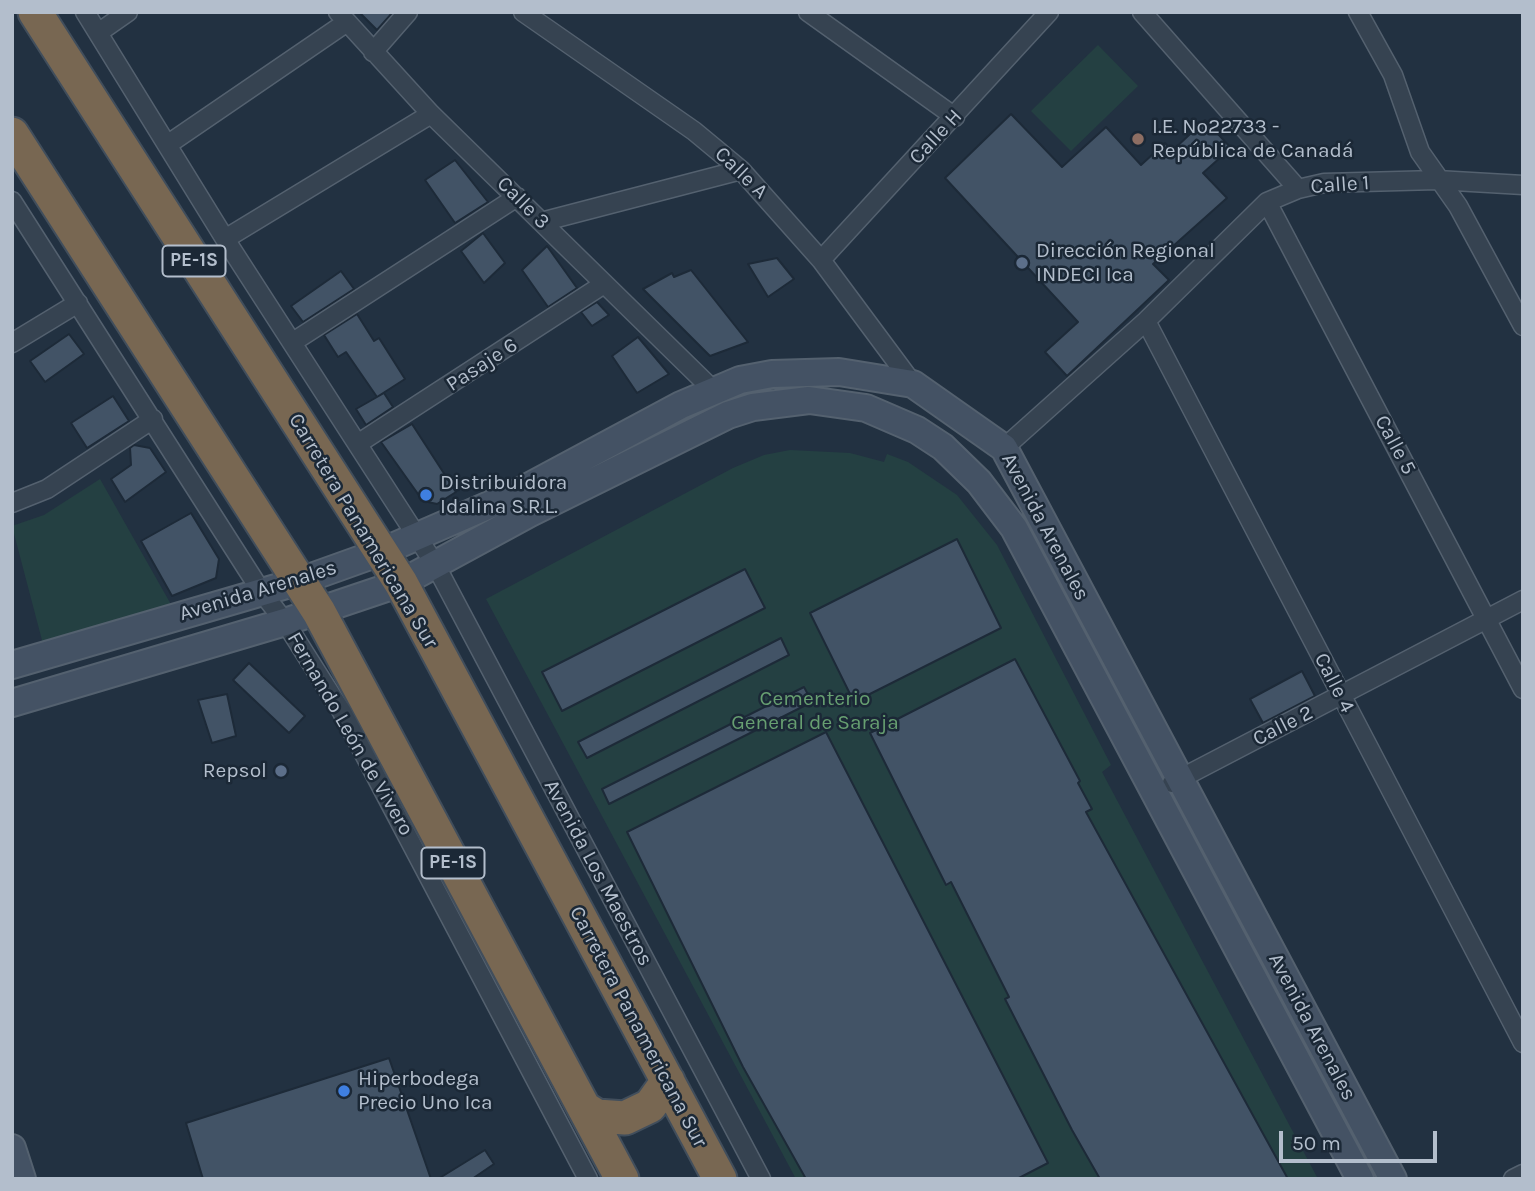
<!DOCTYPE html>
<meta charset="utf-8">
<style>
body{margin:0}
#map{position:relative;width:1535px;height:1191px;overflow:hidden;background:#223141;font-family:Karla,sans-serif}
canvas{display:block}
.frame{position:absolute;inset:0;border:14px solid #b3becc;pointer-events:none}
.scale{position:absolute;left:1279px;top:1131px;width:158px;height:32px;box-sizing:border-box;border:4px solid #b3becc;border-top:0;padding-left:9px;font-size:21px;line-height:24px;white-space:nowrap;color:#b3becc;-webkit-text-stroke:5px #1b2836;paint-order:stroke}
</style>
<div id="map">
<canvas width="1535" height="1191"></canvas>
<div class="frame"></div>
<div class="scale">50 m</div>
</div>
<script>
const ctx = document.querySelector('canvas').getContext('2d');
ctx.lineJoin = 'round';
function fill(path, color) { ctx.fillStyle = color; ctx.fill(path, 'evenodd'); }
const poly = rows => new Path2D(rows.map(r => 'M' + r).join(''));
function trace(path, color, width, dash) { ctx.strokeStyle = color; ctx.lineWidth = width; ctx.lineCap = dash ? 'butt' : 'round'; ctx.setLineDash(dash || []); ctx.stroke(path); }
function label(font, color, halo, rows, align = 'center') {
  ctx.font = font + ' Karla,sans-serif'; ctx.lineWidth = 5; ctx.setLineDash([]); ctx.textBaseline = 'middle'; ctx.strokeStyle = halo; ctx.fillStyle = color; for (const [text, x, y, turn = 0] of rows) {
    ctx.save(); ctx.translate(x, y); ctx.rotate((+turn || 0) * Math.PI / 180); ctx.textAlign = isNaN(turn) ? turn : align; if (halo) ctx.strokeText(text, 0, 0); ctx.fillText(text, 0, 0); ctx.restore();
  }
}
fill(poly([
 [1098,45,1138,86,1071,151,1031,111],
 [790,450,850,453,884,462,887,454,908,462,957,495,997,545,1111,765,1102,772,1318,1179,796,1179,486,599,733,468,764,455],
 [100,479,173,608,43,644,12,526,44,515]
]), '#244042');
const building = poly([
 [359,12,393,12,377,30,359,12],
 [1011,114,1062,167,1106,127,1141,165,1165,143,1172,151,1205,120,1231,148,1203,173,1227,198,1153,264,1169,280,1067,376,1045,352,1078,322,945,178,1011,114],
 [455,160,488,202,455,223,425,180,455,160],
 [483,233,505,263,484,283,461,251,483,233],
 [547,246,577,288,548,307,522,270,547,246],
 [777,258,794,279,768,297,748,264,777,258],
 [691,270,748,342,710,356,643,289,672,273,674,277,691,270],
 [341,271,354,289,303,322,291,306,341,271],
 [597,302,609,315,592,326,581,312,597,302],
 [357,314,374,341,379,338,405,379,377,397,346,352,338,357,324,335,357,314],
 [69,334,84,354,45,382,30,361,69,334],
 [638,337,669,374,637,393,612,356,638,337],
 [384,393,393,407,366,425,356,409,384,393],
 [113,396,129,421,87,448,71,423,113,396],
 [412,424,456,492,437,504,423,501,381,442,412,424],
 [134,445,150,448,166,472,125,502,111,479,131,465,130,448,134,445],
 [191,513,219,559,216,578,172,596,141,541,191,513],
 [957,539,1001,628,854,702,810,613,957,539],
 [745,569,765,608,562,711,542,672,745,569],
 [781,638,789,655,587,758,578,742,781,638],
 [1015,659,1080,781,1078,783,1092,809,1086,812,1288,1179,1100,1179,1072,1130,1005,999,1009,997,951,882,946,885,870,733,1015,659],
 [249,663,305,716,289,733,233,680,249,663],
 [1302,671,1315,696,1263,723,1250,699,1302,671],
 [804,687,812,702,609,804,602,789,804,687],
 [227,694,236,736,212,743,198,700,227,694],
 [826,732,1048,1163,1017,1179,806,1179,743,1067,627,832,826,732],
 [389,1058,431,1179,203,1179,186,1123,389,1058],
 [485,1150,494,1164,472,1179,438,1179,485,1150]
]);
fill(building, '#425366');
trace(building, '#1d2a38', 2);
const street = poly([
 [85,12,225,239,436,566,761,1179],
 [338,12,431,114,712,389],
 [523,12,694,131,741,170,821,260,913,384],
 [808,12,955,117],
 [1142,12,1298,189],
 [1358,12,1393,75,1420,152,1458,206,1523,326],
 [98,33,128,12],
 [373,52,408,12],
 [167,145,347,22],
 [12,201,261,591,285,622,342,712,588,1179],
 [1267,202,1523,689],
 [541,222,741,170],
 [225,239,431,114],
 [821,260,1049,12],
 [1146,321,1523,1043],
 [293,342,517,197],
 [12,343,78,303],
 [359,443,604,284],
 [1004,448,1146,321,1267,202,1298,189,1324,183,1437,180,1523,185],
 [12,503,47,489,153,419],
 [1172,783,1523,600],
 [1513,1179,1523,1174]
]);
const secondary = poly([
 [12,665,300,581,381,552,517,493,681,405,740,380,772,374,839,372,913,384,1004,448,1393,1179],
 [12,703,285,622,401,583,530,513,728,415,753,407,809,400,866,408,917,430,943,447,979,482,1014,528,1360,1179],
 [12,1148,22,1179]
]);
const highway = poly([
 [35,12,401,583,720,1179],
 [12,134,319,612,622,1179],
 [584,1108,597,1116,625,1118,650,1106,668,1081]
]);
trace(street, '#54616f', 21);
trace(secondary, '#54616f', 30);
trace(highway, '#414e5c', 37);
trace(street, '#364351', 18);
trace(secondary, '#445264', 26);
trace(highway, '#786752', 33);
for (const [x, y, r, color] of [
 [1138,139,7,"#8d6e63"],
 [1022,263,7,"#5c6f8a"],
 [426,495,7,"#3f7fe0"],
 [281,771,7,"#5c6f8a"],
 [344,1091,7,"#3f7fe0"]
]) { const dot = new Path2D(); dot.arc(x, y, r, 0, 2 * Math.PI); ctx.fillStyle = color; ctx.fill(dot); trace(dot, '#1b2836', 2.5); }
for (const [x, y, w] of [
 [194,261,63],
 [453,863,63]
]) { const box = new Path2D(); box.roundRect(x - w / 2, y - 15.5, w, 31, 5); ctx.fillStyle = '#1b2836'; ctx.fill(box); trace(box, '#b3becc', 2); }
label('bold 19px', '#b3becc', null, [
 ["PE-1S",194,261],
 ["PE-1S",453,863]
]);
label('21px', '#b3becc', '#1b2836', [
 ["I.E. Nº22733 -",1152,127],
 ["República de Canadá",1152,151],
 ["Dirección Regional",1036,251],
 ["INDECI Ica",1036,275],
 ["Distribuidora",440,483],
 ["Idalina S.R.L.",440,507],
 ["Repsol",267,771,"right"],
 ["Hiperbodega",358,1079],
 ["Precio Uno Ica",358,1103]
], 'left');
label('21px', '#b3becc', '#1b2836', [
 ["Calle H",936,137,-47],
 ["Calle A",741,173,44],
 ["Calle 1",1340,185,-4],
 ["Calle 3",523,203,45],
 ["Pasaje 6",482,365,-33],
 ["Calle 5",1395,445,62],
 ["Avenida Arenales",1045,527,62],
 ["Carretera Panamericana Sur",363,531,59],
 ["Avenida Arenales",258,591,-17],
 ["Calle 4",1334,683,63],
 ["Calle 2",1283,726,-27],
 ["Fernando León de Vivero",350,734,60],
 ["Avenida Los Maestros",598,873,62],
 ["Carretera Panamericana Sur",638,1027,62],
 ["Avenida Arenales",1312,1027,62]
]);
label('21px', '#679f71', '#1b2836', [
 ["Cementerio",815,699],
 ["General de Saraja",815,723]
]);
</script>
